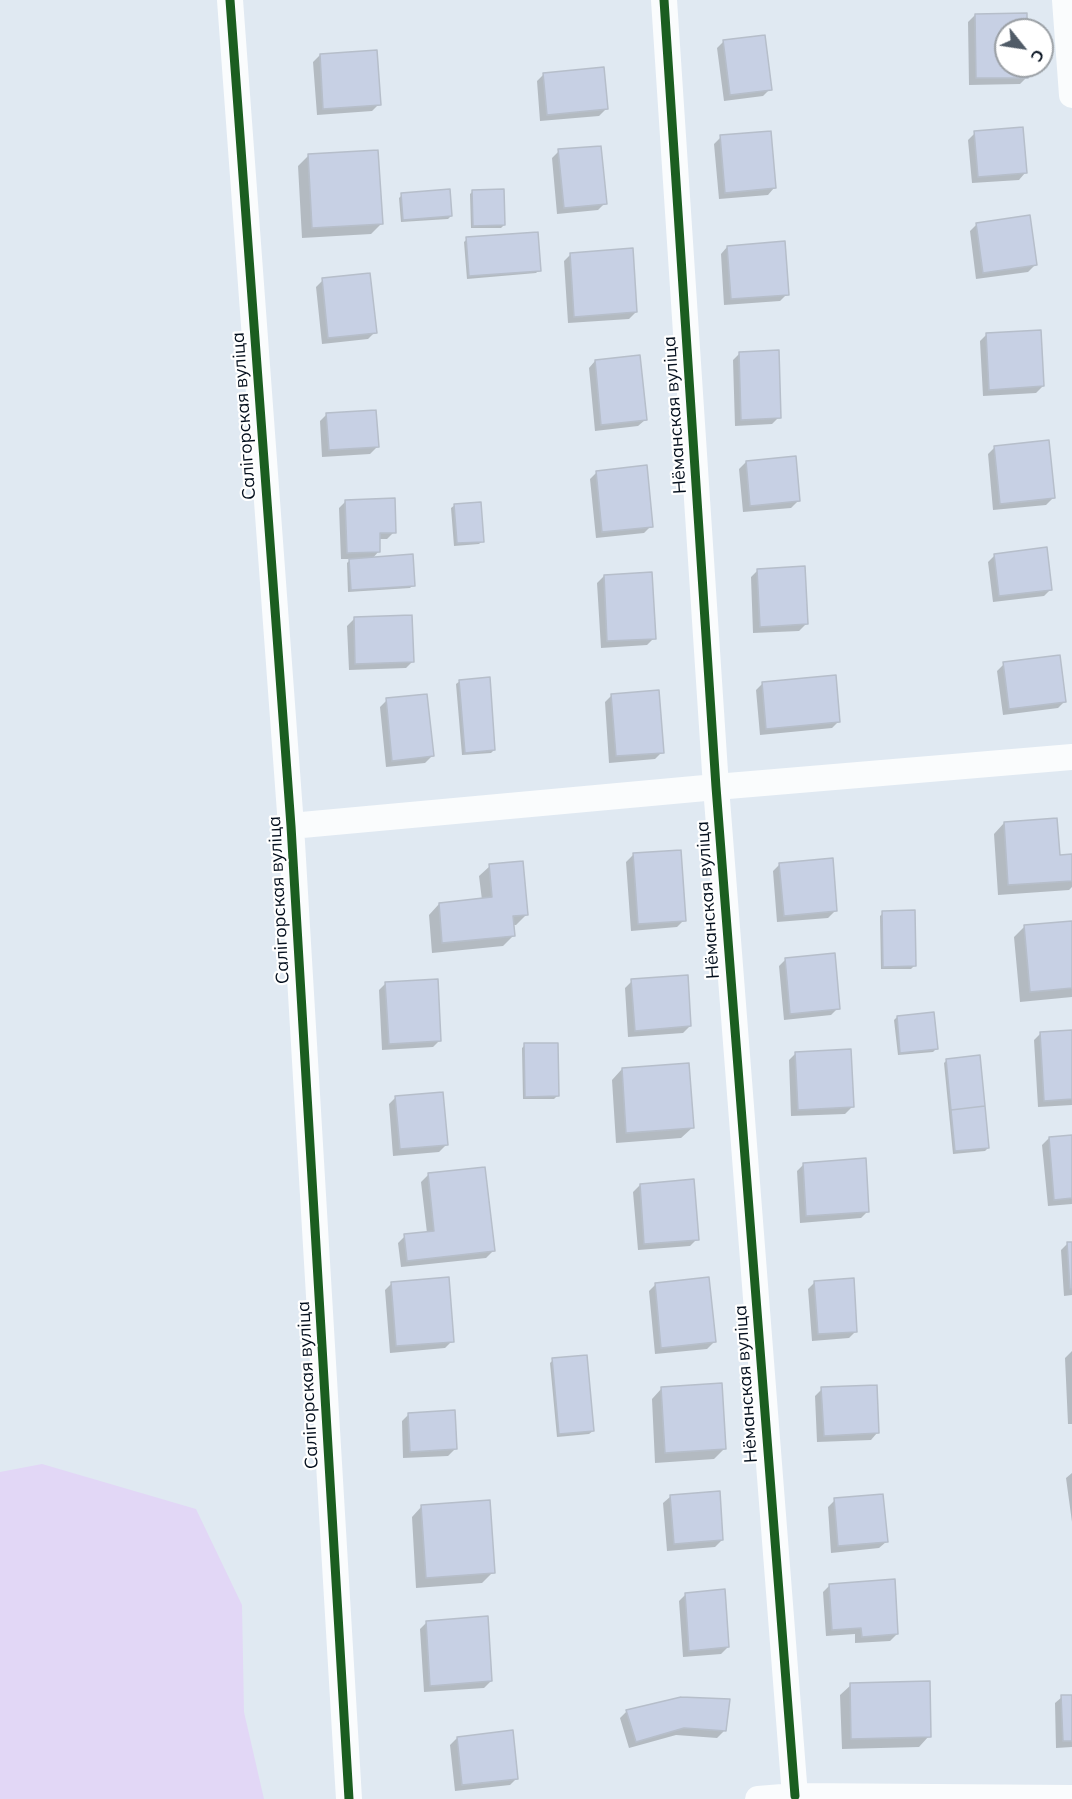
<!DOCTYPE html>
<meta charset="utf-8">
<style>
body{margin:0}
#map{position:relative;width:1072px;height:1799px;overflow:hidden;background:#e0e9f2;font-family:Mulish,sans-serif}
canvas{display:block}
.north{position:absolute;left:994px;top:18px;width:60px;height:60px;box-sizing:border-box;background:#fff;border:2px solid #9a9fa4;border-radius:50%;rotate:120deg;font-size:16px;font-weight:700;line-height:24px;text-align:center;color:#030e1c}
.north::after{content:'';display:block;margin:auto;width:21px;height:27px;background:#505b67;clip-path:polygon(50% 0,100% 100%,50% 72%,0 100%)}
</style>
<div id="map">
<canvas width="1072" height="1799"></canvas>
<div class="north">С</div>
</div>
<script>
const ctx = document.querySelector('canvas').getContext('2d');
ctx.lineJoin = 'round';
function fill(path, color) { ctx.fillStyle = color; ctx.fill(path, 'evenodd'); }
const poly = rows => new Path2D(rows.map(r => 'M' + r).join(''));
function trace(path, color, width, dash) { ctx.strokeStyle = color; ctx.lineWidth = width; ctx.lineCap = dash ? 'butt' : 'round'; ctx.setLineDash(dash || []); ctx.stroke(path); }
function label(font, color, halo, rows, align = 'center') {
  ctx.font = font + ' Mulish,sans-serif'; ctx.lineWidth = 4.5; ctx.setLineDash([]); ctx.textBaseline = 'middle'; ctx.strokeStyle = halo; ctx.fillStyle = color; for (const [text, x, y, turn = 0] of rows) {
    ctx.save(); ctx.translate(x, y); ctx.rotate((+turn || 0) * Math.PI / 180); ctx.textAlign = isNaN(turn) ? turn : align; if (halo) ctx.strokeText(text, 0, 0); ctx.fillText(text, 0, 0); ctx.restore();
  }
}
fill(poly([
 [42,1464,196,1509,242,1605,244,1712,264,1799,0,1799,0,1472]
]), '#e2d7f6');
fill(poly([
 [975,15,1026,30,1006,30,1006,66,1027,66,1027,77,1020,84,969,85,968,22],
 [724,41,770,89,763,96,724,101,717,48],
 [320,55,379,104,372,111,317,115,313,62],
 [544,74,606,109,599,116,540,121,537,81],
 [975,133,1025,173,1019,180,972,183,968,140],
 [721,137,774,188,768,195,719,199,714,144],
 [559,151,605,203,598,210,557,214,552,158],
 [308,156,382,223,371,234,302,238,298,166],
 [473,191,504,225,501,228,471,228,470,194],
 [402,195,451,216,448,219,401,222,399,198],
 [977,224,1035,265,1028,272,976,279,970,231],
 [467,239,539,270,536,273,467,279,464,242],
 [727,247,787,294,780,301,724,305,721,254],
 [571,254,636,312,629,319,568,323,564,261],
 [323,280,375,332,368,339,322,344,316,287],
 [987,334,1043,386,1036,393,983,396,980,341],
 [740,353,779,417,772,424,735,426,733,360],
 [595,361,645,420,638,426,595,431,589,368],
 [327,414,377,447,370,454,322,457,320,421],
 [995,447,1053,498,1046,505,993,510,988,454],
 [746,462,798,501,791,508,743,512,739,469],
 [597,472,651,526,644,533,596,538,590,479],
 [346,501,394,532,387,539,378,539,379,551,372,559,413,585,410,588,348,592,347,563,351,559,341,559,339,508],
 [455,505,482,541,479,544,454,546,451,508],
 [995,555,1051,589,1044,596,993,602,988,562],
 [758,570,806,624,799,631,753,633,751,577],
 [604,576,654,638,647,645,601,648,597,583],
 [354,619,413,661,406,668,349,670,347,626],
 [1004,664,1065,701,1058,708,1003,715,997,671],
 [460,681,494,750,491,753,462,755,456,684],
 [763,683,839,721,832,728,760,735,756,690],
 [612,695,662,752,655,759,609,763,605,702],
 [387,700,432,756,425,763,386,767,380,707],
 [1004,823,1058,856,1072,855,1072,887,1069,890,998,895,994,834],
 [633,855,684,920,677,927,631,931,626,862],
 [780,864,835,911,828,918,777,922,773,871],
 [490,866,527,914,516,925,513,925,514,935,503,946,432,953,429,915,439,904,482,900,479,876],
 [883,913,914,966,911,969,881,969,880,916],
 [1072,922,1072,997,1020,1002,1014,937,1025,926],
 [786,959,838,1008,831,1015,784,1020,779,966],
 [632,981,690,1026,683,1033,628,1037,625,988],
 [386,983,440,1040,433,1047,382,1050,379,990],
 [897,1017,936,1049,933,1052,898,1055,894,1020],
 [1072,1031,1072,1105,1038,1107,1034,1040,1041,1033],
 [525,1045,557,1096,554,1099,523,1099,522,1048],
 [796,1053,852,1107,845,1114,791,1116,789,1060],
 [947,1060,988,1148,985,1151,953,1154,944,1063],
 [622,1069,692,1128,681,1138,616,1143,612,1080],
 [396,1097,446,1145,439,1152,393,1156,389,1104],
 [1072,1136,1072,1204,1048,1206,1042,1145,1049,1138],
 [804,1164,868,1211,861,1218,800,1223,797,1171],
 [428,1175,493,1251,486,1258,401,1267,398,1243,405,1236,427,1233,421,1182],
 [640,1185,697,1239,690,1246,638,1250,633,1192],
 [1068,1243,1072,1243,1072,1295,1064,1296,1061,1250],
 [815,1282,856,1331,849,1338,812,1341,808,1289],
 [392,1283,452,1341,445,1348,390,1353,385,1290],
 [656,1284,714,1342,707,1349,655,1354,649,1291],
 [1072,1351,1072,1424,1068,1424,1065,1358],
 [553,1360,593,1431,589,1434,557,1437,550,1363],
 [662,1388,724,1449,714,1459,655,1463,652,1399],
 [822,1389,877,1433,871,1440,817,1442,815,1396],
 [409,1414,455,1449,448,1456,403,1458,402,1421],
 [1072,1473,1072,1522,1066,1478],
 [670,1497,722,1540,715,1547,667,1551,663,1503],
 [835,1500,886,1542,879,1548,831,1553,828,1507],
 [422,1506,493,1572,482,1583,416,1588,412,1517],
 [830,1585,897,1634,890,1641,855,1643,855,1634,826,1636,823,1592],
 [686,1594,728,1647,721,1654,683,1657,679,1601],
 [427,1622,491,1681,484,1688,424,1692,420,1629],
 [851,1685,929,1736,919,1747,842,1749,840,1695],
 [1072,1696,1072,1747,1056,1748,1055,1703,1062,1697],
 [627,1711,724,1731,717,1738,676,1735,629,1748,620,1718],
 [457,1738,517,1778,510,1785,455,1791,450,1745]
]), '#0003');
const building = poly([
 [1027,13,1027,30,1006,30,1006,66,1028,66,1028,78,976,78,975,14,1027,13],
 [765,35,772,90,730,95,723,40,765,35],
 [377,50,381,105,323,109,320,54,377,50],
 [604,67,608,109,547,115,543,73,604,67],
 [1023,127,1027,173,978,177,974,131,1023,127],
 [771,131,776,188,725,193,720,135,771,131],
 [601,146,607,204,564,208,558,149,601,146],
 [378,150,383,224,312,228,308,154,378,150],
 [450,189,452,216,403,220,401,193,450,189],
 [504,189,505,225,473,226,472,190,504,189],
 [1030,215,1037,265,983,273,976,223,1030,215],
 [538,232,541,271,469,276,466,237,538,232],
 [785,241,789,295,731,299,727,246,785,241],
 [633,248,637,312,574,317,570,253,633,248],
 [370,273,377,333,328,338,322,278,370,273],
 [1041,330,1044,386,989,390,986,333,1041,330],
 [779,350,781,418,741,420,739,352,779,350],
 [640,355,647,420,601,425,595,360,640,355],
 [376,410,379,447,329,450,326,413,376,410],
 [1049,440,1055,498,1000,504,994,446,1049,440],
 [796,456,800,501,750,506,746,461,796,456],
 [647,465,653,527,602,532,596,471,647,465],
 [395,498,396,533,380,533,380,552,347,553,345,500,395,498],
 [481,502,484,542,457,543,454,504,481,502],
 [1047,547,1052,590,999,596,994,554,1047,547],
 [413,554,415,586,351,590,349,559,413,554],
 [805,566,808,624,760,627,757,569,805,566],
 [652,572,656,639,607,641,604,575,652,572],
 [412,615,414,662,355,664,354,617,412,615],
 [1060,655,1066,702,1009,709,1003,662,1060,655],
 [836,675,840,722,766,729,762,682,836,675],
 [490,677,495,750,465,753,459,680,490,677],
 [659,690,664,753,616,756,611,694,659,690],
 [427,694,434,756,392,761,386,698,427,694],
 [1057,818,1060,855,1072,854,1072,881,1008,885,1004,822,1057,818],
 [681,850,686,921,638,924,633,853,681,850],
 [833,858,837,911,784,916,779,863,833,858],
 [523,861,528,915,513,916,515,936,442,943,439,903,492,897,489,864,523,861],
 [915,910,916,966,883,967,882,911,915,910],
 [1072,921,1072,988,1030,992,1024,925,1072,921],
 [835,953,840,1009,790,1014,785,958,835,953],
 [688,975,691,1026,635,1031,631,979,688,975],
 [438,979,441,1041,389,1044,385,982,438,979],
 [934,1012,938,1049,900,1053,897,1016,934,1012],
 [1072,1030,1072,1099,1044,1101,1040,1032,1072,1030],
 [524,1043,558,1043,559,1096,525,1097,524,1043],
 [851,1049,854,1107,798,1110,795,1052,851,1049],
 [980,1055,985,1106,951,1110,946,1059,980,1055],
 [689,1063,694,1128,626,1133,622,1068,689,1063],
 [443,1092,448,1145,400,1149,395,1096,443,1092],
 [985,1106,989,1148,955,1151,951,1110,985,1106],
 [1072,1135,1072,1198,1054,1200,1049,1137,1072,1135],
 [866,1158,869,1212,806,1216,803,1163,866,1158],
 [485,1167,495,1251,407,1261,404,1234,434,1231,428,1173,485,1167],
 [694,1179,699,1240,644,1244,640,1184,694,1179],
 [1067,1242,1072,1242,1072,1289,1070,1289,1067,1242],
 [449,1277,454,1342,396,1346,391,1282,449,1277],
 [709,1277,716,1342,661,1348,655,1283,709,1277],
 [854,1278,857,1332,818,1334,814,1281,854,1278],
 [587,1355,594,1431,559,1434,552,1358,587,1355],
 [722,1383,726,1449,665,1453,661,1387,722,1383],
 [877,1385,879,1433,824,1436,821,1387,877,1385],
 [455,1410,457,1449,410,1452,408,1413,455,1410],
 [720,1491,723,1540,674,1544,670,1495,720,1491],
 [883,1494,888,1542,838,1546,834,1498,883,1494],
 [490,1500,495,1573,426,1578,421,1505,490,1500],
 [895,1579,898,1634,862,1637,861,1628,832,1630,829,1584,895,1579],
 [725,1589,729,1647,689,1651,685,1593,725,1589],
 [488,1616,492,1681,430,1686,426,1621,488,1616],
 [930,1681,931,1737,851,1739,850,1683,930,1681],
 [1061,1695,1072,1695,1072,1741,1063,1741,1061,1695],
 [681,1697,730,1699,726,1731,684,1728,636,1742,626,1710,681,1697],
 [513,1730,518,1779,462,1785,457,1737,513,1730]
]);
fill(building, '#c7d0e4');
trace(building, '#b6beca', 1.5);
trace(poly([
 [230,0,291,826,349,1799],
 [664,0,716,787,795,1796],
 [1065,0,1072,95],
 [291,826,716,787,1072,757],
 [758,1799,795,1796,1072,1798]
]), '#fafcfd', 26);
trace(poly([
 [230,0,291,826,349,1799],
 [664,0,716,787,795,1796]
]), '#1b5e20', 9);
label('18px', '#030e1c', '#fff', [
 ["Нёманская вуліца",675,415,-94],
 ["Салігорская вуліца",244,416,-94],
 ["Салігорская вуліца",279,900,-93],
 ["Нёманская вуліца",708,900,-94],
 ["Нёманская вуліца",746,1384,-94],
 ["Салігорская вуліца",308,1385,-93]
]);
</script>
